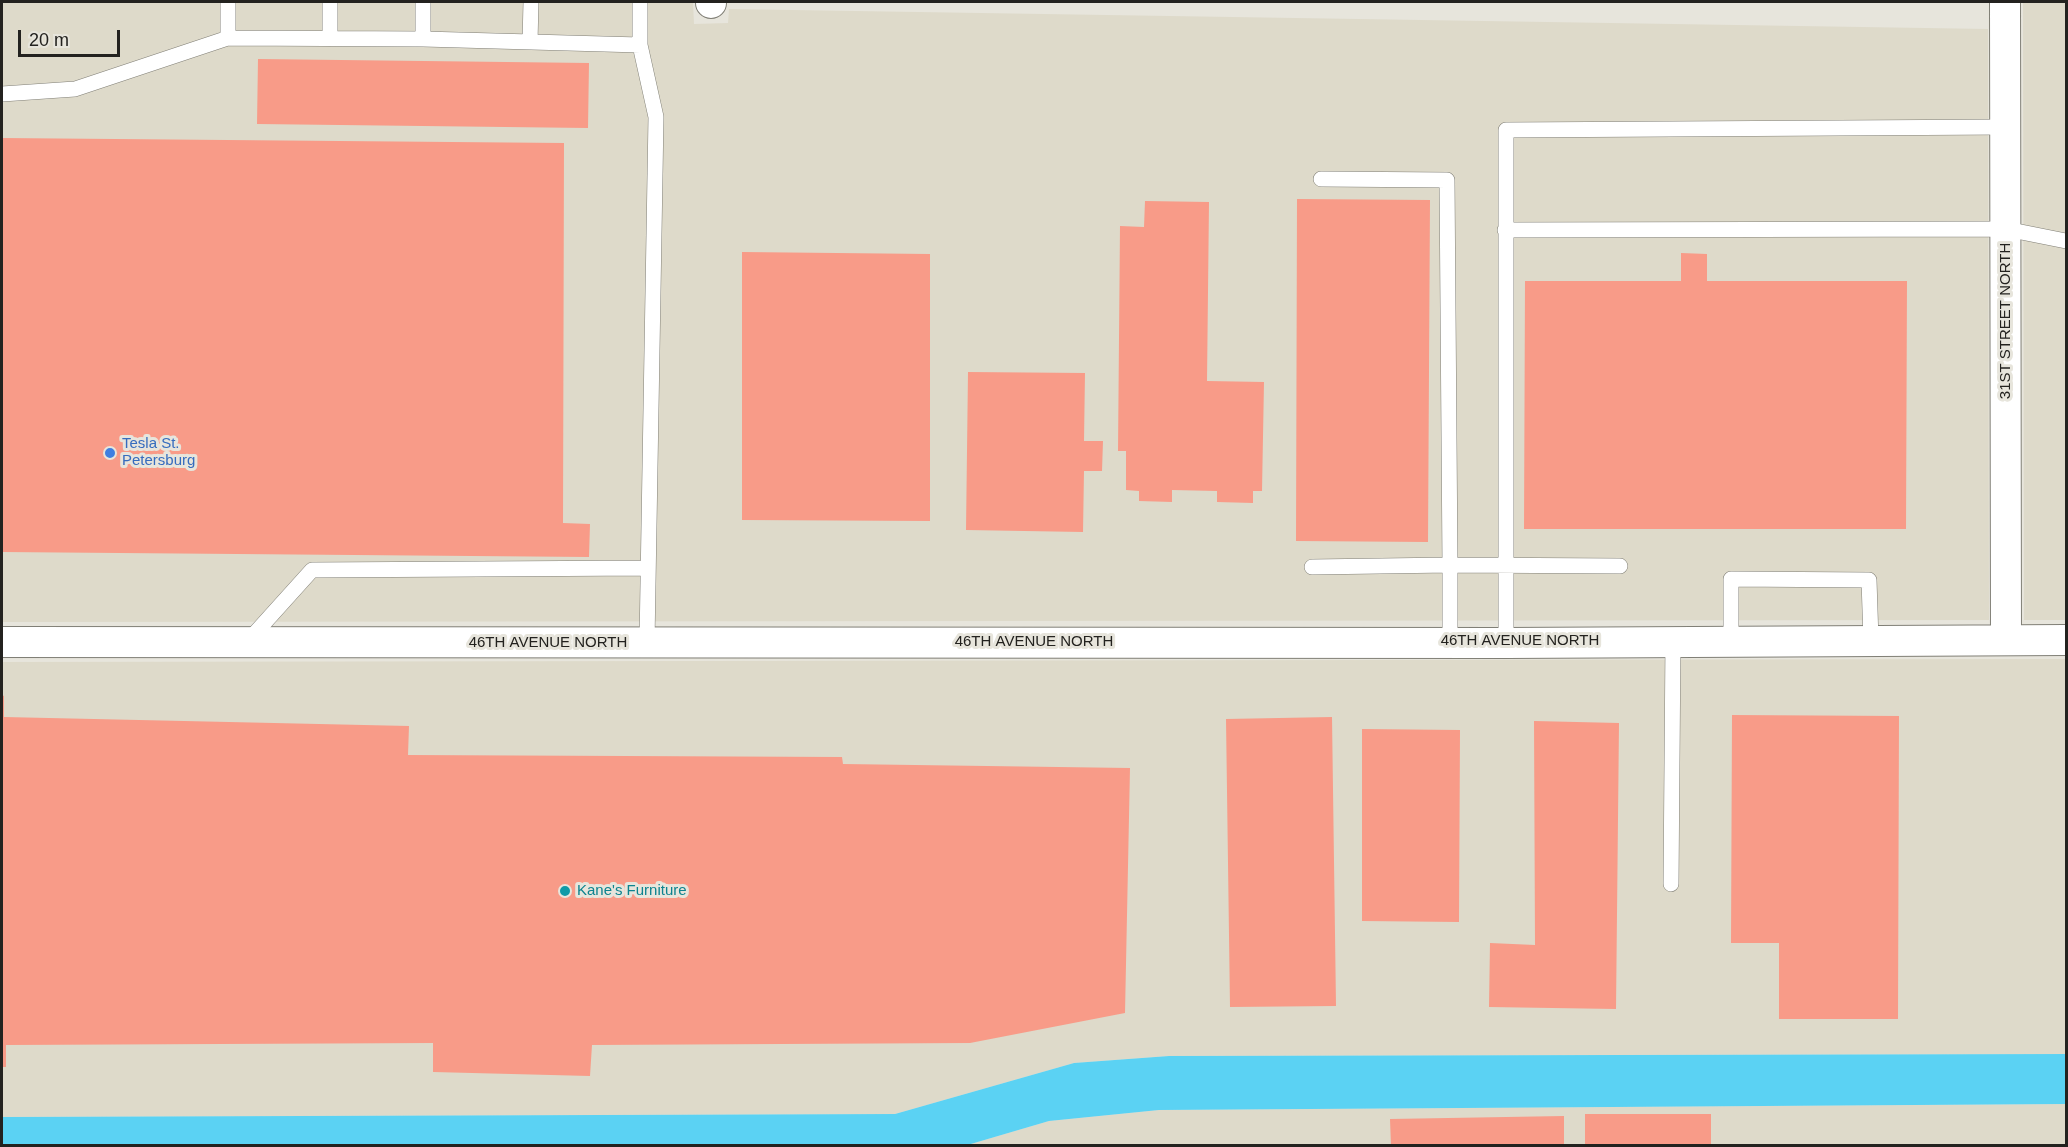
<!DOCTYPE html>
<style>
body{margin:0}
#map{position:relative;width:2068px;height:1147px;overflow:hidden;background:#e7e5dc;font-family:Arial,sans-serif}
canvas{display:block}
.frame{position:absolute;inset:0;border:3px solid #23221f;pointer-events:none}
.scale{position:absolute;left:18px;top:30px;width:102px;height:27px;box-sizing:border-box;border:3px solid #23221f;border-top:0;padding-left:8px;font-size:18px;line-height:21px;white-space:nowrap;color:#23221f;-webkit-text-stroke:4px #e7e5dc;paint-order:stroke}
</style>
<div id="map">
<canvas width="2068" height="1147"></canvas>
<div class="frame"></div>
<div class="scale">20 m</div>
</div>
<script>
const ctx = document.querySelector('canvas').getContext('2d');
ctx.lineJoin = 'round';
function fill(path, color) { ctx.fillStyle = color; ctx.fill(path, 'evenodd'); }
const poly = rows => new Path2D(rows.map(r => 'M' + r).join(''));
function trace(path, color, width, dash) { ctx.strokeStyle = color; ctx.lineWidth = width; ctx.lineCap = dash ? 'butt' : 'round'; ctx.setLineDash(dash || []); ctx.stroke(path); }
function label(font, color, halo, rows, align = 'center') {
  ctx.font = font + ' Arial,sans-serif'; ctx.lineWidth = 6; ctx.setLineDash([]); ctx.textBaseline = 'middle'; ctx.strokeStyle = halo; ctx.fillStyle = color; for (const [text, x, y, turn = 0] of rows) {
    ctx.save(); ctx.translate(x, y); ctx.rotate((+turn || 0) * Math.PI / 180); ctx.textAlign = isNaN(turn) ? turn : align; if (halo) ctx.strokeText(text, 0, 0); ctx.fillText(text, 0, 0); ctx.restore();
  }
}
fill(poly([
 [2,2,693,2,694,24,728,23,729,9,1988,29,1989,620,2,622],
 [2023,2,2066,2,2066,620,2024,620],
 [2066,659,2066,1054,1169,1056,1074,1063,895,1114,2,1117,2,662],
 [2066,1104,2066,1146,964,1146,1049,1121,1159,1110]
]), '#dedaca');
fill(poly([
 [2066,1054,2066,1104,1159,1110,1049,1121,964,1146,2,1145,2,1117,895,1114,1074,1063,1169,1056]
]), '#5bd2f3');
fill(poly([
 [258,59,589,63,588,128,257,124],
 [2,138,564,143,563,523,590,524,589,557,2,552],
 [1297,199,1430,200,1428,542,1296,541],
 [1145,201,1209,202,1207,381,1264,382,1262,491,1253,491,1253,503,1217,502,1217,491,1172,490,1172,502,1139,501,1139,491,1126,490,1126,451,1118,451,1120,226,1144,227],
 [742,252,930,254,930,521,742,520],
 [1681,253,1707,254,1707,281,1907,281,1906,529,1524,529,1525,281,1681,281],
 [968,372,1085,373,1084,441,1103,441,1102,471,1084,471,1083,532,966,530],
 [2,695,4,696,4,717,409,726,408,755,842,757,843,764,1130,768,1125,1013,970,1043,592,1045,590,1076,433,1072,433,1043,6,1045,6,1067,2,1067],
 [1732,715,1899,716,1898,1019,1779,1019,1779,943,1731,943],
 [1332,717,1336,1006,1230,1007,1226,719],
 [1534,721,1619,723,1616,1009,1489,1007,1490,943,1535,945],
 [1362,729,1460,730,1459,922,1362,921],
 [1585,1114,1711,1114,1711,1146,1585,1146],
 [1564,1116,1564,1146,1391,1146,1390,1119]
]), '#f89b88');
const lane = poly([
 [228,2,228,38],
 [330,2,330,38],
 [640,2,640,45,656,117,647,642],
 [423,39,423,2],
 [530,42,531,2],
 [2,94,75,89,228,38,423,39,640,45],
 [1321,179,1447,180,1450,565,1620,566],
 [1505,230,2006,229,2066,241],
 [1312,567,1450,565,1450,641],
 [248,641,312,570,648,568],
 [1731,641,1731,579,1869,580,1871,640],
 [1506,643,1506,130,2006,127],
 [1671,884,1673,641]
]);
const street = poly([
 [711,2,711,3],
 [2005,2,2006,640],
 [2,642,1506,643,2066,640]
]);
trace(lane, '#807f76', 16);
trace(street, '#807f76', 32);
trace(lane, '#fff', 15);
trace(street, '#fff', 30);
for (const [x, y, r, color] of [
 [110,453,6,"#3f7fe0"],
 [565,891,6,"#0f9aa8"]
]) { const dot = new Path2D(); dot.arc(x, y, r, 0, 2 * Math.PI); ctx.fillStyle = color; ctx.fill(dot); trace(dot, '#e7e5dc', 2); }
label('15px', '#23221f', '#e7e5dc', [
 ["31ST STREET NORTH",2006,321,-90],
 ["46TH AVENUE NORTH",1520,641],
 ["46TH AVENUE NORTH",1034,642],
 ["46TH AVENUE NORTH",548,643]
]);
label('15px', '#366cbe', '#e7e5dc', [
 ["Tesla St.",122,444],
 ["Petersburg",122,461]
], 'left');
label('15px', '#0d838f', '#e7e5dc', [
 ["Kane's Furniture",577,891]
], 'left');
</script>
